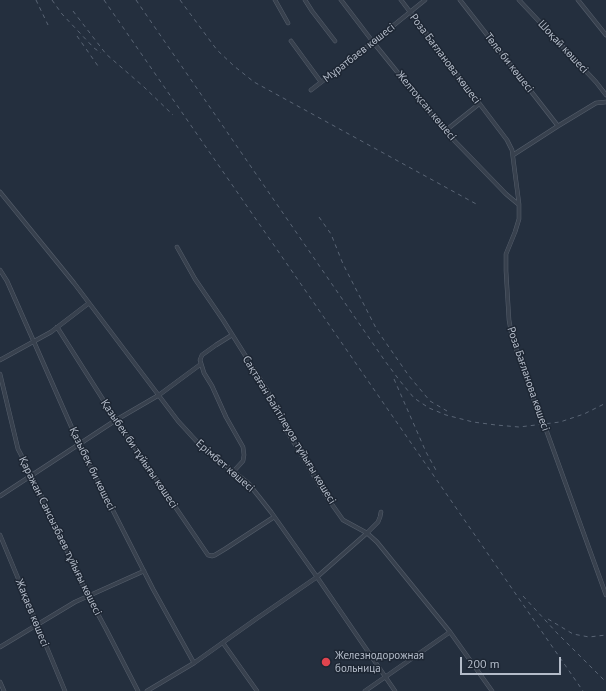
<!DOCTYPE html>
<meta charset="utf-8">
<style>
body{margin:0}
#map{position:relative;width:606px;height:691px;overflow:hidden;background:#242f3e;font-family:"PT Sans",sans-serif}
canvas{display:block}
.scale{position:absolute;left:460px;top:657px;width:101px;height:18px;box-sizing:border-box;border:2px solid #b4bcc9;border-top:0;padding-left:5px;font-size:12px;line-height:14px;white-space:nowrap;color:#b4bcc9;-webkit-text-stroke:3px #1d2633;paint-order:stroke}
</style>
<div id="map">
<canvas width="606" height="691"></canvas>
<div class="scale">200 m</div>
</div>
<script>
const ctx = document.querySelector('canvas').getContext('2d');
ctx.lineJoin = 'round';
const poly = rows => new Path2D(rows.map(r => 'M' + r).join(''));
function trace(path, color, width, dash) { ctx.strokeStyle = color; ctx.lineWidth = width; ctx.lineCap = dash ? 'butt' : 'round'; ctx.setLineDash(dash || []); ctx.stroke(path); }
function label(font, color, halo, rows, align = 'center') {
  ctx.font = font + ' "PT Sans",sans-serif'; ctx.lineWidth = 3; ctx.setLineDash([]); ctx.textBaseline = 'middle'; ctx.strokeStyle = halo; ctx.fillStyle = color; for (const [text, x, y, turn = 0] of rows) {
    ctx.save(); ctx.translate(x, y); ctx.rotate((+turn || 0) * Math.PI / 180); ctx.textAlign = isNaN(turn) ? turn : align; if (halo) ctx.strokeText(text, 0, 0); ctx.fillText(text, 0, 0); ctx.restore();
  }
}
const minor = poly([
 [275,0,288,23],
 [305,0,312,11,335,41],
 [341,0,373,42,445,131,506,194,518,204],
 [401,0,507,140,512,150,519,204,519,219,515,232,506,254,506,271,509,320,512,337,537,409,544,424,606,595],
 [460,0,558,126],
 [519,0,596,82,606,95],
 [578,0,606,35],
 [291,41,321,82],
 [311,90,373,42,425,0],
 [445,131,479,104],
 [513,155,558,126,596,103,606,102],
 [0,192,74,283,178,421,200,445,248,483,260,498,271,512,317,577,395,691],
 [177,247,195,279,223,320,267,390,284,426,326,496,343,520,367,533,377,542,450,632,492,691],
 [0,270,7,281,34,342,79,444,153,589,194,663],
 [57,327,116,420,208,555,212,556,215,555,225,549,274,517],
 [232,335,216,345,202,355,200,360,204,373,212,386,226,417,243,447,244,455,243,461,233,472],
 [0,360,51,332,89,303],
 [0,374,18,449,32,476,88,596,106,629,138,691],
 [0,496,116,420,159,395,201,364],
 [0,535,65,691],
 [223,643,257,691],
 [0,647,75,602,144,571],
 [0,682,4,691],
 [147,691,194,663,256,619,317,577,367,533,378,522,380,517,381,512],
 [365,691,450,632]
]);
trace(minor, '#565f6c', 4.5);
trace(minor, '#38414e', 3.5);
trace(poly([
 [36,0,48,25],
 [52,0,62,14,94,48,101,53],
 [104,0,583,691],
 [136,0,385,361,400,381,414,398,429,408,446,415,473,422,496,425,519,427,544,424,560,422,584,414,606,403],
 [180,0,217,50,234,66,254,82,478,205],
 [73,11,106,54,144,87,173,115],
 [77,36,98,66],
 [319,217,331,234,343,264,377,330,409,376,430,401,447,411],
 [394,379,426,452,437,472],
 [523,596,557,633,606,682],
 [548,619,573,634,589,637,606,635]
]), '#5a6575', 1, [4, 4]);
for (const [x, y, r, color] of [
 [326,662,5,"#e0444e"]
]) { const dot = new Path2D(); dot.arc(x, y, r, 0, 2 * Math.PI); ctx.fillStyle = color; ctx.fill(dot); trace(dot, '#1d2633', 1.5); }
label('11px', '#b4bcc9', '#1d2633', [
 ["Шоқай көшесі",563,47,47],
 ["Мұратбаев көшесі",359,53,-38],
 ["Роза Бағланова көшесі",445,59,53],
 ["Төле би көшесі",509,63,52],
 ["Желтоқсан көшесі",426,106,50],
 ["Роза Бағланова көшесі",528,379,71],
 ["Сақтаған Байтілеуов тұйығы көшесі",289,430,59],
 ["Қазыбек би тұйығы көшесі",139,454,56],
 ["Ерімбет көшесі",225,466,41],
 ["Қазыбек би көшесі",92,469,64],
 ["Қаражан Сансызбаев тұйығы көшесі",60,536,64],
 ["Жақаев көшесі",32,613,68]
]);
label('11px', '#b4bcc9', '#1d2633', [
 ["Железнодорожная",335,656],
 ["больница",335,669]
], 'left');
</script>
